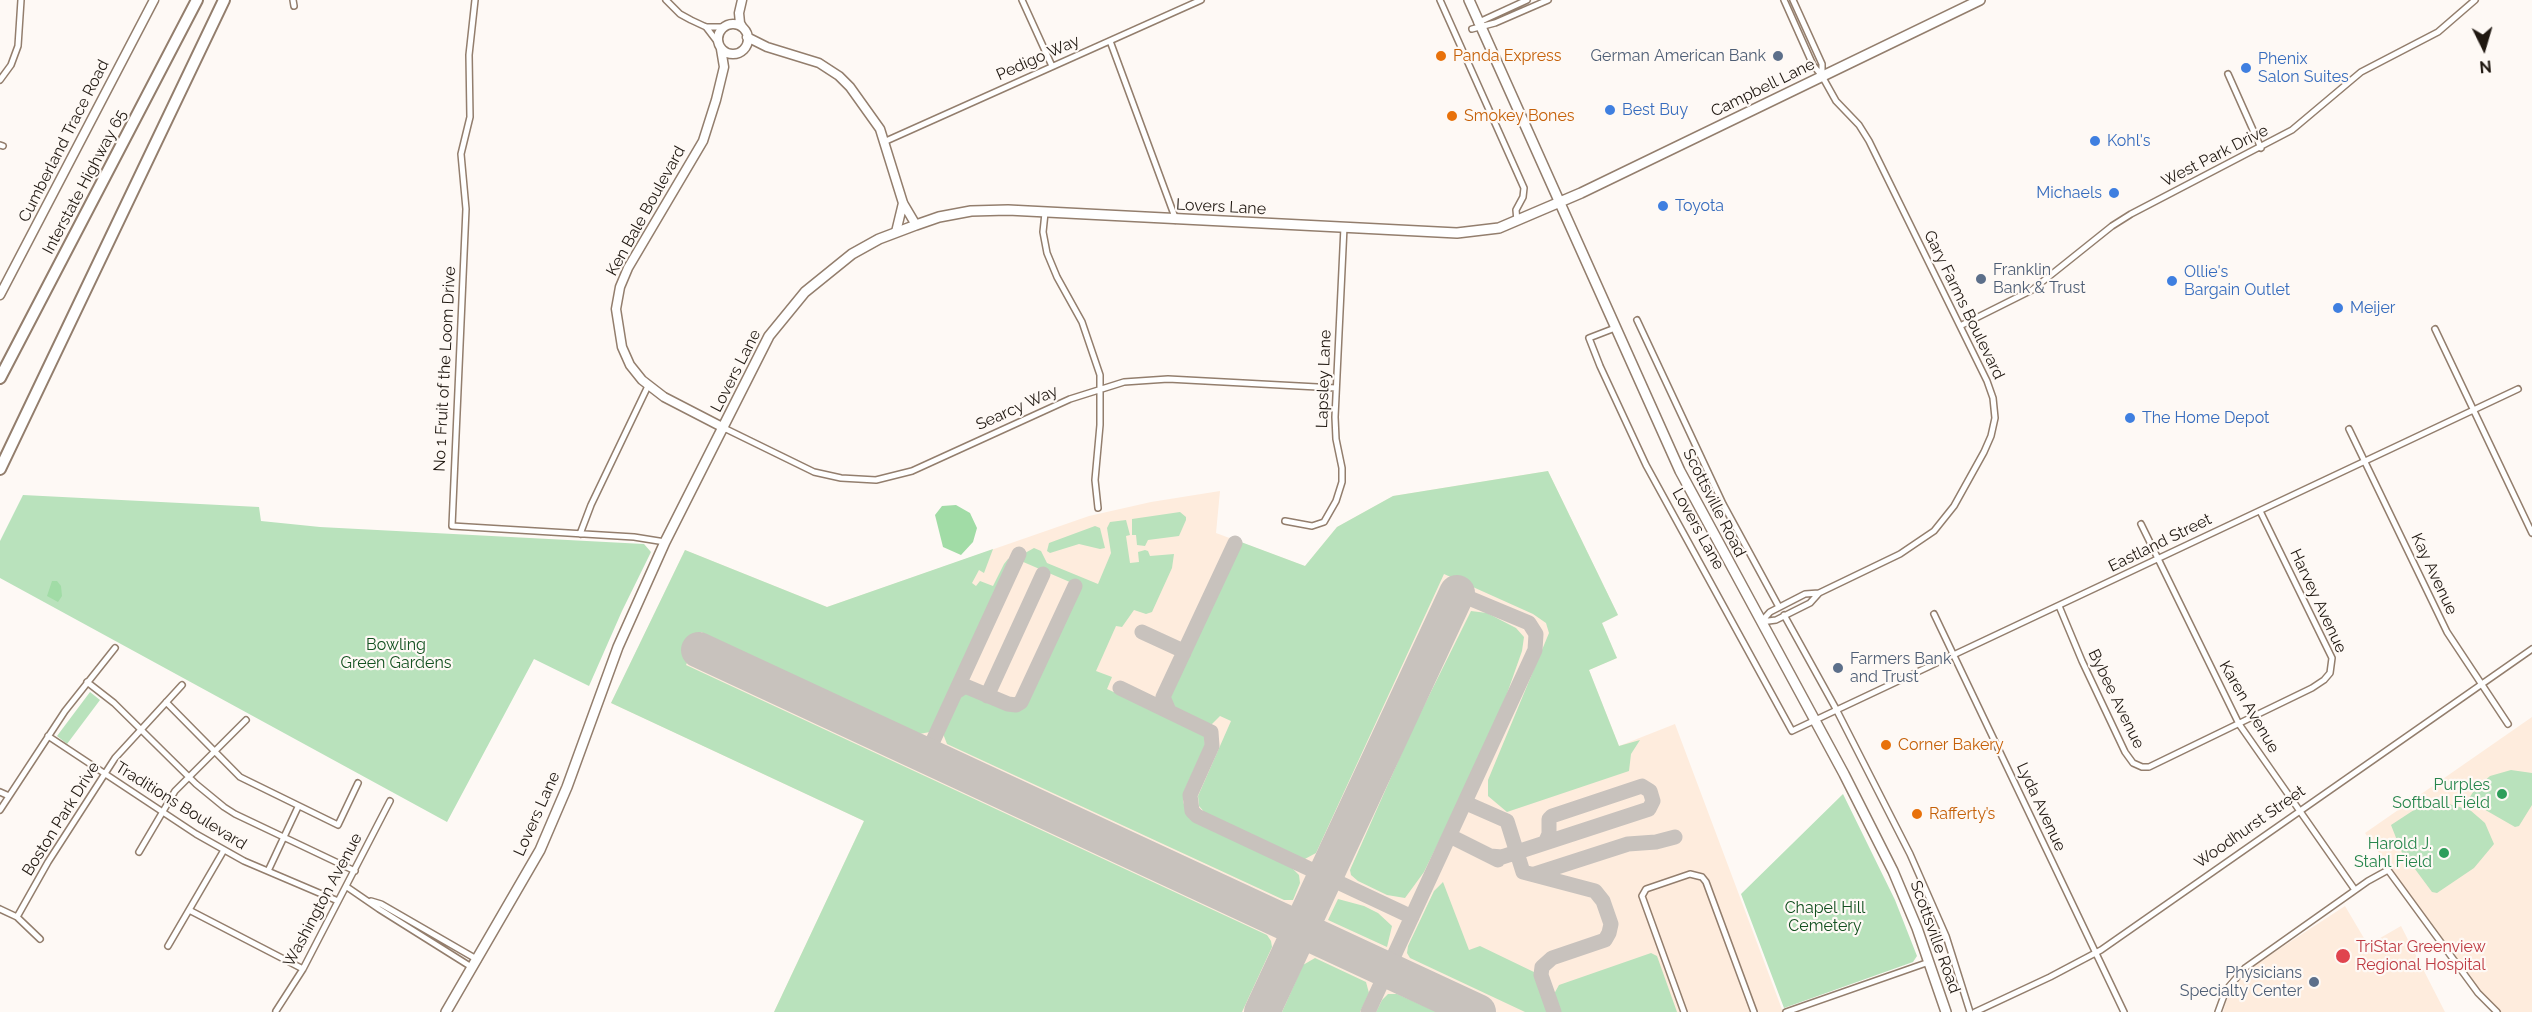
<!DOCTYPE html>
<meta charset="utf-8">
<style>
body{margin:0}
#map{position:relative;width:2532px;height:1012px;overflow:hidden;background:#fef9f5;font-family:Raleway,sans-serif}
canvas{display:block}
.north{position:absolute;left:2454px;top:18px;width:60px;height:60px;-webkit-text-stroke:4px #fef9f5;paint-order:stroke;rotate:175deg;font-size:16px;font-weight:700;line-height:24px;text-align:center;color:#201811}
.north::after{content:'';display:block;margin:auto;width:21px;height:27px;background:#201811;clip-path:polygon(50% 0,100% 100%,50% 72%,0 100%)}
</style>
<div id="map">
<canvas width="2532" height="1012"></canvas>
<div class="north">N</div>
</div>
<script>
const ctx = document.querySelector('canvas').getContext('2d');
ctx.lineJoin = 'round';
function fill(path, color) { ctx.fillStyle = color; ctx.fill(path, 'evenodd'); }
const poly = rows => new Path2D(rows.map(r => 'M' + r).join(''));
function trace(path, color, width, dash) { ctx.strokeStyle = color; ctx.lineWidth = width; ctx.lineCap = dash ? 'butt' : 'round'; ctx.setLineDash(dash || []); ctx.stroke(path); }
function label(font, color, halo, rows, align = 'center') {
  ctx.font = font + ' Raleway,sans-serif'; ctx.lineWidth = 4.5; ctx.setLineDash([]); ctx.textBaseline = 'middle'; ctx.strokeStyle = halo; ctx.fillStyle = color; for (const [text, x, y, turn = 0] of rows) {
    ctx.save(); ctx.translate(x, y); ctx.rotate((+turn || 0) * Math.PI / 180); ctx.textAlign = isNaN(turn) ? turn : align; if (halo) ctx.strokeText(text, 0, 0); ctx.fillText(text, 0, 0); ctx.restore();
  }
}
fill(poly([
 [1548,471,1618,615,1602,623,1617,658,1589,670,1619,746,1675,724,1783,1012,774,1012,864,821,611,703,685,550,827,607,1089,516,1151,502,1220,491,1216,533,1305,566,1337,527,1393,496],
 [2532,717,2532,1012,2497,1012,2455,962,2365,833],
 [2345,906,2368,945,2401,926,2445,1012,2223,1012,2228,995,2239,979,2253,966]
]), '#feecdd');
fill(poly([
 [1548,471,1618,615,1602,623,1617,658,1589,670,1619,746,1640,740,1631,754,1629,771,1507,812,1488,796,1488,780,1549,633,1546,623,1533,614,1444,574,1316,853,1303,860,1297,858,1206,814,1199,806,1198,796,1231,721,1220,716,1212,724,1202,723,1176,711,1171,706,1169,698,1241,542,1305,566,1337,527,1393,496],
 [23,495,259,507,261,521,320,527,644,544,651,552,622,611,589,686,534,659,447,822,0,578,0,541],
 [1180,512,1186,517,1186,520,1179,536,1148,540,1145,546,1137,545,1136,535,1132,535,1132,519],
 [1126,520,1130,535,1126,536,1130,563,1139,562,1138,552,1145,550,1148,551,1150,556,1174,554,1172,568,1152,612,1146,614,1134,610,1122,627,1116,626,1096,671,1112,677,1107,689,1199,731,1204,736,1205,745,1185,789,1183,801,1187,815,1195,822,1292,868,1299,875,1300,883,1293,900,1284,900,947,744,942,731,962,694,969,691,1011,709,1019,709,1079,586,1021,561,1025,553,1034,548,1041,551,1047,563,1098,584,1111,553,1107,528,1110,522],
 [1095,526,1100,528,1105,548,1100,549,1079,544,1050,553,1047,551,1049,543],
 [993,549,984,573,979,570,972,583,976,586,980,581,993,586,1004,564,1008,559,1014,557,986,620,983,621,930,732,919,734,701,632,686,665,1267,935,1271,941,1272,947,1242,1012,774,1012,864,821,611,703,685,550,827,607],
 [1471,611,1487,613,1516,628,1524,637,1522,651,1496,725,1424,872,1405,898,1387,895,1358,881,1351,875,1350,870,1412,730],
 [90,692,100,700,67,744,57,736],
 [2511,770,2532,773,2532,805,2519,826,2515,827,2468,800,2475,789,2490,776],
 [1843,794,1895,900,1917,956,1913,962,1784,1008,1741,894],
 [2429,804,2449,804,2470,810,2485,823,2494,844,2474,868,2437,893,2432,892,2412,865,2406,863,2391,825,2417,808],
 [1443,882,1469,950,1480,946,1536,973,1548,1012,1525,1012,1410,958,1407,953,1408,946,1434,891],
 [1338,899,1364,906,1378,913,1392,926,1387,947,1328,920],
 [1651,953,1657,956,1677,1012,1561,1012,1554,994,1559,985],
 [1315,958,1366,982,1369,993,1360,1012,1282,1012,1303,965],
 [1388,994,1397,994,1437,1012,1376,1012,1382,1000]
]), '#b9e2bc');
fill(poly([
 [956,505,970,513,977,528,973,542,961,555,943,547,935,515,942,506],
 [52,581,57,581,61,586,62,596,58,602,47,596]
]), '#a1dca6');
trace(poly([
 [1142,632,1179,649,1184,653],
 [1120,688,1211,732,1212,746,1190,795,1192,811,1197,816,1412,917],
 [956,692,965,686,1008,704,1016,705,1021,702,1075,586],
 [987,696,1043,574],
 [1169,711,1163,697,1235,543],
 [926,756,1019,554],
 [1466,803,1507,821,1523,872,1595,891,1603,901,1611,924,1609,933,1605,940,1552,958,1542,967,1541,975,1554,1012],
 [1450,836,1498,860],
 [1490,856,1502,857,1649,809,1653,801,1650,791,1642,786,1552,816,1549,819,1549,834,1545,843],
 [1535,874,1628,844,1656,842,1675,837],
 [1368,1012,1535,650,1536,634,1529,623,1457,593]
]), '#c8c2bd', 15);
trace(poly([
 [699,650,1478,1012],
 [1262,1012,1457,593]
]), '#c8c2bd', 36);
const street = poly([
 [293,0,294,6],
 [475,0,469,55,470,117,461,154,466,209,452,526,634,537,665,542],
 [666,0,680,14,691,20,706,27,724,27],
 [1022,0,1052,66],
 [1440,0,1524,188,1523,197,1516,210,1517,221],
 [1793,0,1822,64,1822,75],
 [1477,23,1527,0],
 [706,27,719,44],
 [1472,29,1495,23,1548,0],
 [1110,41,1176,220],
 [2228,74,2261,148],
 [0,80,11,65,18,46,21,0],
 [886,141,1201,0],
 [0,145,3,146],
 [1045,213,1043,232,1047,253,1057,277,1082,322,1100,375,1100,425,1095,480,1098,508],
 [1637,320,1723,504,1779,607],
 [1960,326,2032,290,2112,226,2131,214,2292,130,2361,72,2438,32,2475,0],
 [1615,328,1589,338,1600,366,1646,465,1792,731,2518,389],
 [2435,329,2532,533],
 [724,428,814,472,841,478,876,480,912,471,1070,399,1124,382,1168,379,1336,388],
 [2349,429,2447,632,2508,724],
 [1285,521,1312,526,1324,522,1336,501,1342,482,1342,468,1336,439,1335,417,1344,227],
 [2141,524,2239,724,2355,890],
 [580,534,591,505,648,386],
 [2059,606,2082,661,2125,752,2133,763,2142,767,2149,767,2312,688,2324,680,2330,673,2332,658,2260,511],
 [1934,614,2124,1012],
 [1784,615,1835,707,1910,854,1946,936,1970,1012],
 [1761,622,1770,612,1805,594,1819,593,1900,554,1934,531,1954,506,1984,452,1991,436,1995,418,1993,398,1987,381,1869,141,1859,125,1836,101,1822,76,1813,65,1784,0],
 [1761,622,1776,620,1810,603,1819,593],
 [87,682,114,703,196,784,224,807,235,814,355,871],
 [166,702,240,777,338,825,358,783],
 [48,736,196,834,244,861,338,901],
 [0,792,9,796],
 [0,810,65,711,115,648],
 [139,852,175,791,246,720],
 [268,871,298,807],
 [347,887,379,909,473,968],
 [371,901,381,904,478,960],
 [0,909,17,917,40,939],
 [189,910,303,969],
 [17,917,48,862,115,758,182,685],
 [168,946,224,850],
 [276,1011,303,969,390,801],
 [1684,1012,1642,896,1646,889,1690,874,1702,877,1706,882,1754,1012],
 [1786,1012,1929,962],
 [1975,1012,2050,977,2101,950,2532,649],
 [2218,1012,2226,990,2245,968,2368,881,2388,870,2478,993,2497,1012]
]);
const secondary = poly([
 [742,0,739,13,740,23,743,28],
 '718 39a15 15 0 1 1 30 0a15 15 0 1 1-30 0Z',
 [747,37,767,47,819,63,839,76,850,87,880,129,903,203,916,225],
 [721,49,724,67,716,100,703,141,628,268,620,287,616,309,622,347,630,365,642,380,664,397,724,428],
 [896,232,903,203],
 [0,295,154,0]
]);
const primary = poly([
 [1469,0,1680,471,1844,774,1893,871,1917,928,1946,1012],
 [446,1012,540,850,567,787,618,647,665,542,769,336,805,292,852,254,879,239,916,225,939,217,971,211,1008,210,1457,233,1499,228,1581,193,1980,0]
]);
const highway = poly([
 [0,378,197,0],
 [0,469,224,0]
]);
trace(street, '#937e6d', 8);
trace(secondary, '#937e6d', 11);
trace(primary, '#937e6d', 12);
trace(highway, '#937e6d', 14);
trace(street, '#fff', 5);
trace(secondary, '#fff', 8);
trace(primary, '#fff', 9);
trace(highway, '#fff', 10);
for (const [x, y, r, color] of [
 [1441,56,6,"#e8710a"],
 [1778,56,6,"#5c6f8a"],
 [2246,68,6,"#3f7fe0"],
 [1610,110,6,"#3f7fe0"],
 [1452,116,6,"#e8710a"],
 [2095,141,6,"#3f7fe0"],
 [2114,193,6,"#3f7fe0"],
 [1663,206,6,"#3f7fe0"],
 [1981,279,6,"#5c6f8a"],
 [2172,281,6,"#3f7fe0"],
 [2338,308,6,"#3f7fe0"],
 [2130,418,6,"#3f7fe0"],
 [1838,668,6,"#5c6f8a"],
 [1886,745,6,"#e8710a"],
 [2502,794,6,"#2e9e5b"],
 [1917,814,6,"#e8710a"],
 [2444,853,6,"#2e9e5b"],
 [2343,956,8,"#e0444e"],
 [2314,982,6,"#5c6f8a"]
]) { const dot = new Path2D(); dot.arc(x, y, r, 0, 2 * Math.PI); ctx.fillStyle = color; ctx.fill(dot); trace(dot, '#fef9f5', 2); }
label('16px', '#c56008', '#fef9f5', [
 ["Panda Express",1453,56],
 ["Smokey Bones",1464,116],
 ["Corner Bakery",1898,745],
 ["Rafferty’s",1929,814]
], 'left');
label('16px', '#4e5e75', '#fef9f5', [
 ["German American Bank",1766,56],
 ["Franklin",1993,270,"left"],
 ["Bank & Trust",1993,288,"left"],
 ["Farmers Bank",1850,659,"left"],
 ["and Trust",1850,677,"left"],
 ["Physicians",2302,973],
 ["Specialty Center",2302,991]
], 'right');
label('16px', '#201811', '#fef9f5', [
 ["Pedigo Way",1038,58,-24],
 ["Campbell Lane",1763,88,-26],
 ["Cumberland Trace Road",64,141,-63],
 ["West Park Drive",2215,156,-27],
 ["Interstate Highway 65",85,182,-62],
 ["Lovers Lane",1221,207,3],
 ["Ken Bale Boulevard",646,211,-61],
 ["Gary Farms Boulevard",1964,305,64],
 ["No 1 Fruit of the Loom Drive",445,369,-87],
 ["Lovers Lane",736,371,-63],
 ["Lapsley Lane",1324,379,-88],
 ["Searcy Way",1017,408,-24],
 ["Scottsville Road",1714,503,63],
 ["Lovers Lane",1698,529,61],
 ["Eastland Street",2160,543,-26],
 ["Kay Avenue",2434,574,65],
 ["Harvey Avenue",2318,601,65],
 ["Bybee Avenue",2116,699,64],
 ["Karen Avenue",2249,707,60],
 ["Traditions Boulevard",181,806,32],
 ["Lyda Avenue",2041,807,65],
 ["Lovers Lane",537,814,-66],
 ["Boston Park Drive",61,819,-58],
 ["Woodhurst Street",2250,827,-35],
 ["Washington Avenue",323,900,-62],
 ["Scottsville Road",1935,937,70]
]);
label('16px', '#366cbe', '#fef9f5', [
 ["Phenix",2258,59],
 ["Salon Suites",2258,77],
 ["Best Buy",1622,110],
 ["Kohl's",2107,141],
 ["Michaels",2102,193,"right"],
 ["Toyota",1675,206],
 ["Ollie's",2184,272],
 ["Bargain Outlet",2184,290],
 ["Meijer",2350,308],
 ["The Home Depot",2142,418]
], 'left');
label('16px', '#12501f', '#fef9f5', [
 ["Bowling",396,645],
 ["Green Gardens",396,663],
 ["Chapel Hill",1825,908],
 ["Cemetery",1825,926]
]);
label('16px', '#27864d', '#fef9f5', [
 ["Purples",2490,785],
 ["Softball Field",2490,803],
 ["Harold J.",2432,844],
 ["Stahl Field",2432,862]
], 'right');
label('16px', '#be3a42', '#fef9f5', [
 ["TriStar Greenview",2356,947],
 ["Regional Hospital",2356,965]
], 'left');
</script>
